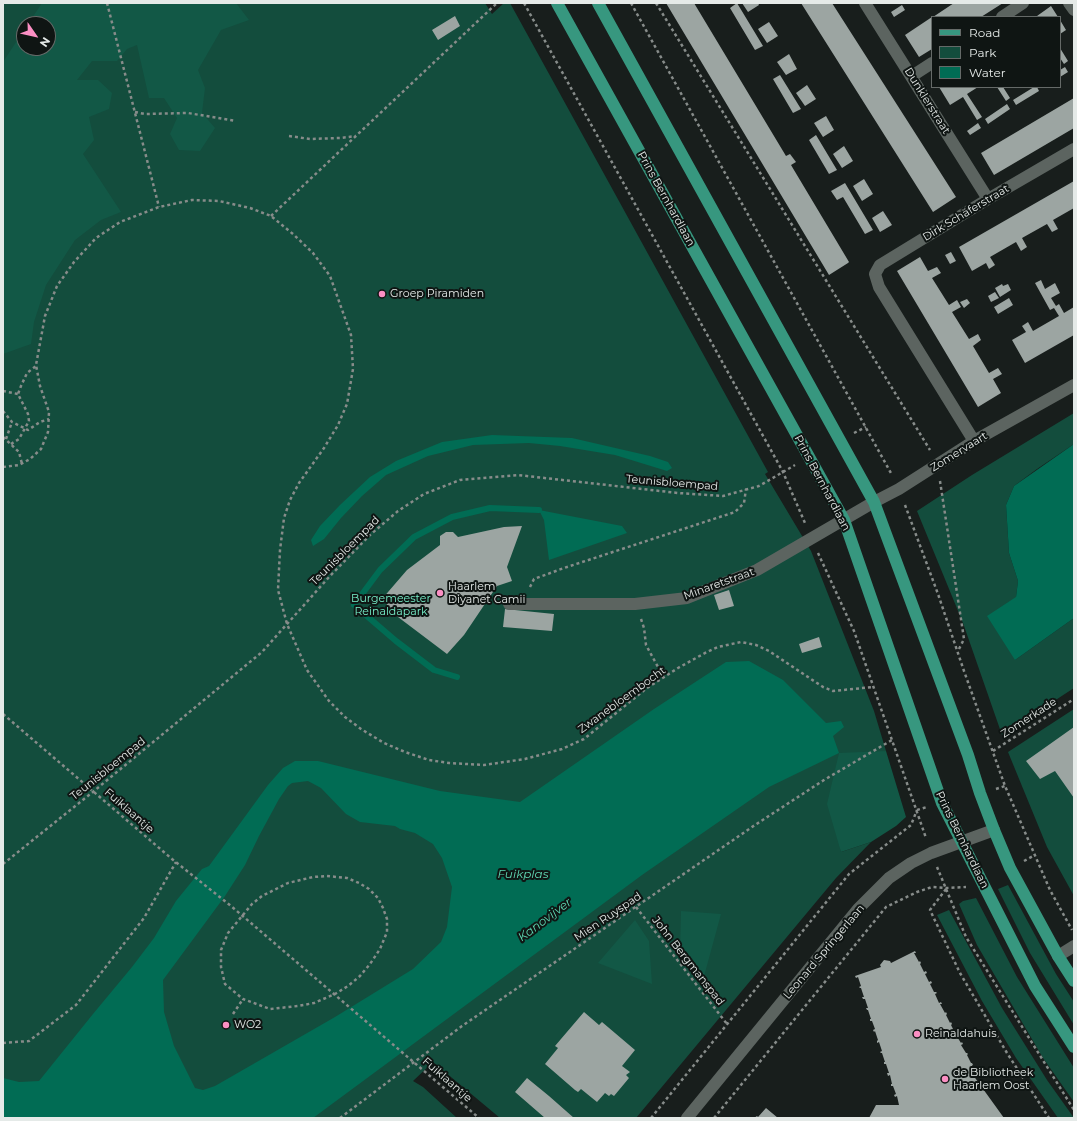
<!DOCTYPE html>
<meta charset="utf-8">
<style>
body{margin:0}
#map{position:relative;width:1077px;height:1121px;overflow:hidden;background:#181e1c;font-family:Montserrat,sans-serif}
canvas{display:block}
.frame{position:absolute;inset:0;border:4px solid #e5eae8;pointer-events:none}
.legend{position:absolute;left:931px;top:16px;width:130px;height:72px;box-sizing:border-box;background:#0f1513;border:1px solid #656a68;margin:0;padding:5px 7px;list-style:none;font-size:12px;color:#e5eae8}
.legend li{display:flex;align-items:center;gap:8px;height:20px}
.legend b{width:20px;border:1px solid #656a68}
.north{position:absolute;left:16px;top:16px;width:40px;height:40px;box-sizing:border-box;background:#0f1513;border:1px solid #656a68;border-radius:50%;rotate:124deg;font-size:11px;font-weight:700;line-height:16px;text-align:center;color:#e5eae8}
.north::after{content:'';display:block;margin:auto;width:14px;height:18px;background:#fb8fc3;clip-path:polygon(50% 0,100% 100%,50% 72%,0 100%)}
</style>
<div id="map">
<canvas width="1077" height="1121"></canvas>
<div class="frame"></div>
<ul class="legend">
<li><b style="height:5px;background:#37977f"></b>Road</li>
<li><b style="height:11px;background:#134d3d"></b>Park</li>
<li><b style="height:11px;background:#016c54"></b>Water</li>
</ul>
<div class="north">N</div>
</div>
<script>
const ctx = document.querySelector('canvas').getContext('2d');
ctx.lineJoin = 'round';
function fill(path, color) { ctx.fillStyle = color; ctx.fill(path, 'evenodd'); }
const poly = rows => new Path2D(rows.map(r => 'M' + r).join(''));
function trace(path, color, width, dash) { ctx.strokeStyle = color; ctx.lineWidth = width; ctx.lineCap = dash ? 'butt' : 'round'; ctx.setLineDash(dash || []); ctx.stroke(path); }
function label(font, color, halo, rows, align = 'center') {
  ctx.font = font + ' Montserrat,sans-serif'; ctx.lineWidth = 4; ctx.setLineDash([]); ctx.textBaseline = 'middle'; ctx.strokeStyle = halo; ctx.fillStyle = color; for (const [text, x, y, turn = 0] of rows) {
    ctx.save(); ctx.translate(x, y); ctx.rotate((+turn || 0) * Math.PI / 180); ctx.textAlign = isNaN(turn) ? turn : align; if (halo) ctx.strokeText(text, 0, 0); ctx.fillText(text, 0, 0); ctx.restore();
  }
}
fill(poly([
 [3,3,485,3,492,14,504,3,510,3,768,472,765,474,811,551,874,711,886,751,835,772,841,852,871,842,836,878,636,1118,500,1118,433,1062,413,1081,423,1087,457,1118,3,1118],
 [24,24,48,24,48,48,24,48],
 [1074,413,1074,444,1037,469,1014,486,1006,505,1009,553,1018,581,1016,597,1015,660,1074,618,1074,688,1002,735,963,623,917,511,972,475],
 [1074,709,1074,896,1047,847,1008,752],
 [1008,885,1056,974,1074,1002,1074,1025,1030,953,998,889],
 [976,898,1017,977,1074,1068,1074,1102,1043,1058,977,945,959,904,963,901],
 [949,910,1002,1008,1047,1080,1074,1118,1058,1118,1016,1058,982,1001,937,915]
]), '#134d3d');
fill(poly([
 [42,3,236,3,249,20,221,30,198,70,205,88,202,113,215,128,200,151,179,150,170,134,177,118,164,98,149,98,137,45,127,49,117,61,92,61,77,80,98,80,112,93,109,109,89,117,94,140,83,154,121,212,101,220,75,240,46,285,34,322,31,344,3,354,3,62,24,30,24,48,48,48,48,24,28,24],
 [886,751,906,817,896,826,871,842,841,852,827,804,839,753],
 [681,911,721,914,703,980,680,953],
 [635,920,649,941,652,984,598,963]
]), '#125846');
fill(poly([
 [492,435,572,438,650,456,668,462,672,468,667,471,615,455,560,446,529,443,473,445,428,456,386,475,362,496,341,518,324,539,313,546,311,540,320,526,340,505,370,477,396,461,442,442],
 [1074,444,1074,618,1015,660,987,616,1016,597,1018,581,1009,553,1006,505,1014,486],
 [539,510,622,526,627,533,549,560,544,520],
 [749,661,783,680,826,723,841,721,844,727,833,736,839,753,769,787,642,875,313,1118,3,1118,3,1078,19,1082,39,1081,93,1014,132,967,154,938,176,901,202,869,209,866,268,785,283,768,295,761,318,761,440,791,520,802,654,709,726,662],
 [308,781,321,788,346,814,360,822,395,826,400,829,415,833,433,844,442,858,452,887,447,927,441,942,413,969,335,1017,215,1086,203,1090,195,1088,174,1046,164,1012,163,980,225,896,245,865,259,836,279,799,288,786,292,783]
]), '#016c54');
trace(poly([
 [457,677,434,670,396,641,354,605,380,570,414,537,452,517,490,508,539,510]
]), '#016c54', 6);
fill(poly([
 [666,3,694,3,786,156,790,154,796,162,791,165,849,262,848,263,829,275],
 [737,3,763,46,755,50,730,8],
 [742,3,758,3,759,5,748,12],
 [801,3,832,3,956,197,933,212],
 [954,3,1003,3,981,17,933,17],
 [902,5,905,10,894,17,891,12],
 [1051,6,1058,17,1034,17,1037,16],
 [455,16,460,26,438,40,432,30],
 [932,17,932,49,919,57,905,35],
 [1060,20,1066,30,1060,34],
 [769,22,778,36,767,43,758,29],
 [1060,48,1068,61,1064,64,1060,58],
 [789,54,797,69,786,75,777,62],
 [1065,67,1068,72,1060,77,1060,70],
 [780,75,801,109,793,113,773,79],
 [807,85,816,99,805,106,796,93],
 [939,87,978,87,967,94,982,117,977,120,963,97,950,105],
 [997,87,1003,87,1010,98,1006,101],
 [1034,87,1037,87,1039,91,1016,105,1013,100],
 [1074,98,1074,128,994,175,981,153],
 [1007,104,1010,109,988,124,985,119],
 [826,116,834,130,823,137,814,123],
 [978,123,981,128,970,135,967,131],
 [816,135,837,170,829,174,809,140],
 [844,146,853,161,842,168,833,154],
 [864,179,873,194,862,201,853,186],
 [1074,181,1074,208,1053,220,1058,229,1052,232,1047,224,1022,238,1027,247,1021,251,1016,242,990,257,995,265,989,269,986,263,972,271,959,247],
 [845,183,873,230,865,234,843,197,837,200,831,191],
 [883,211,892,225,880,232,872,218],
 [951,252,956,261,950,264,945,255],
 [920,257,928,271,937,267,941,273,932,278,949,305,957,300,961,307,952,312,969,339,978,334,981,340,973,346,989,373,998,368,1002,374,993,379,1001,393,978,407,897,271],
 [1041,280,1045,289,1055,283,1060,293,1051,298,1056,306,1059,304,1064,313,1074,307,1074,335,1025,363,1012,340,1026,332,1022,326,1028,322,1033,331,1059,316,1054,308,1050,310,1035,283],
 [1002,284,1003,286,1008,284,1011,290,1000,297,995,288],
 [995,292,999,298,991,302,988,296],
 [1009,298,1013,305,998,314,994,307],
 [967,299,970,303,964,308,960,302],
 [522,526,507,567,512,581,497,586,464,635,447,654,398,617,382,599,407,570,440,545,440,536,446,532,453,532,458,537,504,527],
 [729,590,734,606,719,610,714,595],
 [505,609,554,614,552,631,503,627],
 [819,637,822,647,802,653,799,644],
 [1074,727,1074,798,1055,771,1040,779,1026,761],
 [915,951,916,953,914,953,919,962,920,961,921,963,920,964,924,972,926,971,927,973,925,974,929,982,931,981,932,983,930,984,934,992,936,992,937,993,935,994,939,1003,941,1002,942,1004,940,1004,945,1013,946,1012,947,1014,946,1015,950,1023,951,1022,952,1024,951,1025,955,1033,957,1032,958,1034,956,1035,961,1043,962,1042,963,1044,961,1045,966,1053,967,1053,968,1054,967,1055,971,1063,972,1063,973,1065,972,1065,976,1073,978,1073,978,1075,975,1076,974,1075,973,1075,1004,1118,869,1118,876,1105,899,1105,897,1096,895,1097,894,1095,896,1094,893,1086,891,1086,891,1084,892,1084,890,1075,888,1076,887,1073,889,1073,886,1064,884,1064,884,1062,885,1062,882,1053,881,1053,880,1052,882,1051,879,1042,877,1043,877,1041,878,1040,875,1031,874,1032,873,1030,875,1029,872,1021,870,1021,870,1019,871,1019,868,1010,867,1010,866,1008,868,1008,865,999,863,999,862,997,864,997,861,988,860,988,859,987,861,986,858,977,856,978,855,976,881,967,880,965,884,960,890,961,891,963],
 [584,1012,599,1025,602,1022,635,1050,622,1066,630,1072,626,1075,629,1078,614,1096,611,1094,609,1096,605,1093,597,1102,581,1089,578,1092,575,1090,545,1064,558,1048,555,1046],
 [527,1078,549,1096,574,1118,545,1118,515,1092],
 [766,1108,778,1118,754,1118,757,1116,758,1117]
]), '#9ca5a2');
trace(poly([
 [107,3,159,207],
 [524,3,783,472,805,523],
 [631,3,892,475],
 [656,3,930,450],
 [135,112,145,114,188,113,236,121],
 [289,136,310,139,340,138,356,136],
 [271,216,497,3],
 [3,391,18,394],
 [3,411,12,422,28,430,40,422,49,419],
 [854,433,866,427],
 [3,437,19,452,22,464],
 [6,439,12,422],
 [11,444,19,439,29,421,28,414,18,394,21,386,27,373,36,366],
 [3,467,19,465,30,459,41,449,48,432,49,412,40,386,36,365,45,316,57,286,74,262,96,238,120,222,159,207,192,200,219,201,250,208,271,216,293,234,313,253,330,276,351,335,353,369,347,404,338,425,324,448,299,483,290,500,284,518,280,550,278,590,287,624,307,670,329,701,345,717,361,729,384,743,405,752,429,760,449,763,484,765,525,759,562,749,584,739,647,688,678,668,705,653,718,647,741,642,756,645,769,651,823,687,833,691,873,687],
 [940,481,964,639,958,651],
 [905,505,938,594,964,671,1005,786,1050,890,1072,930],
 [818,553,854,631,926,838],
 [530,587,534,579,564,568,735,512,744,503,746,489],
 [641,619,644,628,646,645,664,678],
 [3,714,172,859,231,906,479,1118],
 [993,751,1074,699],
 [996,789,1005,786],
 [917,810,927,807],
 [1024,861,1035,855],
 [3,864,94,791,262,652,330,576,370,535,398,511,424,494,460,480,518,475,678,493,723,496,759,486,795,465],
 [937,867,966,937,1074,1110],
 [327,876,347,878,359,883,369,889,378,898,383,908,387,919,387,932,380,949,370,964,360,976,348,986,335,994,314,1003,298,1006,270,1009,243,999,225,984,221,967,221,950,228,933,252,904,262,896,288,883,313,877,327,876],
 [946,889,930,910,960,973,1007,1053,1049,1118],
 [636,907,727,1024],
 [233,1014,243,999],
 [3,1043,29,1041,76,1005,144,918,176,862],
 [340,1118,462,1026,755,825,824,780,892,740],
 [651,1118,849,874,911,825,917,810],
 [714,1118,886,907,917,892,932,887,946,888,966,887]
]), '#878c8a', 2.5, [3, 3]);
trace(poly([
 [865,3,988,199],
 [1069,3,1074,10],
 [1002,17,1023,3],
 [912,76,932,63],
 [974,441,879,287,875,274,880,265,988,199,1074,149],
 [509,604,635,604,687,598,757,570,874,502,899,489,974,441,1074,385],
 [1058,956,1074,946],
 [687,1118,858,909,889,878,911,863,931,853,994,830]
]), '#5c6460', 12);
trace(poly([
 [557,3,844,520,942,803,1035,986,1074,1047],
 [598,3,874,502,968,755,980,793,994,830,1010,868,1058,956,1074,981]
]), '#37977f', 12);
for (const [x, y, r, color] of [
 [382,294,4,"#fb8fc3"],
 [440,593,4,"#fb8fc3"],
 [226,1025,4,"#fb8fc3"],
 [917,1034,4,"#fb8fc3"],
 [945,1079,4,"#fb8fc3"]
]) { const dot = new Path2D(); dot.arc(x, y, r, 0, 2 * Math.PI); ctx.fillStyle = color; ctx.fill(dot); trace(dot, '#0f1513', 1.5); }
label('11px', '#e5eae8', '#0f1513', [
 ["Dunklerstraat",927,101,58],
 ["Prins Bernhardlaan",666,199,61],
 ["Dirk Schäferstraat",966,213,-31],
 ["Zomervaart",959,452,-32],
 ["Teunisbloempad",672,483,5],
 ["Prins Bernhardlaan",822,483,62],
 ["Teunisbloempad",345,551,-45],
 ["Minaretstraat",719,584,-20],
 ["Zwanebloembocht",622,700,-36],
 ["Zomerkade",1029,718,-33],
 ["Teunisbloempad",108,769,-39],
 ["Fuiklaantje",129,811,41],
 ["Prins Bernhardlaan",962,840,64],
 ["Mien Ruyspad",608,917,-34],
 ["Leonard Springerlaan",824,952,-50],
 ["John Bergmanspad",688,961,52],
 ["Fuiklaantje",447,1080,41]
]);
label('11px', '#e5eae8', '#0f1513', [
 ["Groep Piramiden",390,294],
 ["Haarlem",448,587],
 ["Diyanet Camii",448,600],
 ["WO2",234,1025],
 ["Reinaldahuis",925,1034],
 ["de Bibliotheek",953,1073],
 ["Haarlem Oost",953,1086]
], 'left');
label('11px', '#79f2cc', '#0f1513', [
 ["Burgemeester",391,599],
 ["Reinaldapark",391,612]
]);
label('italic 12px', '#5fd9b4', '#0f1513', [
 ["Fuikplas",523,874],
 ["Kanovijver",545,920,-37]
]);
</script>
